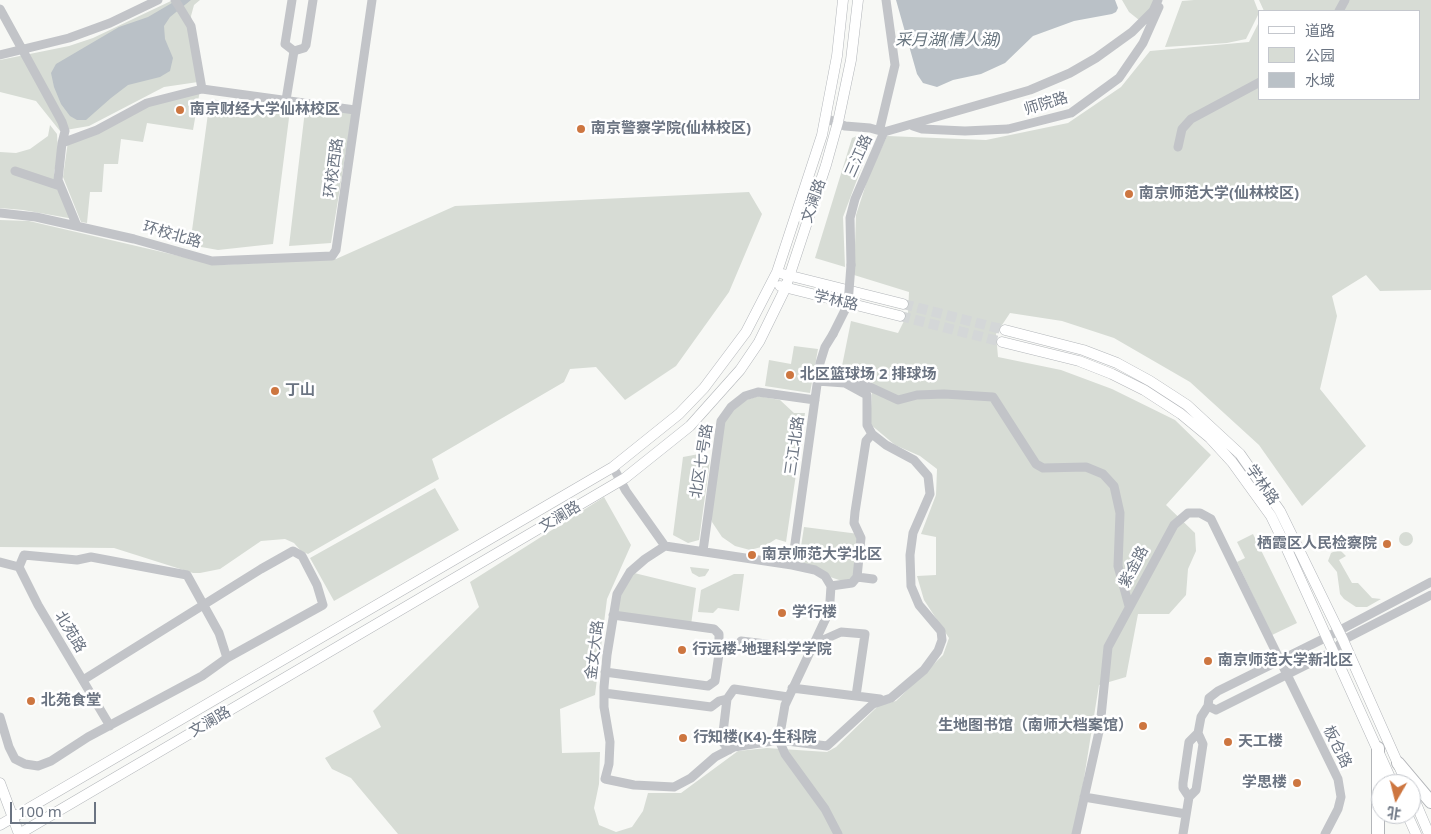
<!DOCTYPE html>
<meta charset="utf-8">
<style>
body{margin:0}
#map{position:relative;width:1431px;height:834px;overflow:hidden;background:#f7f8f5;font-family:"Noto Sans","Noto Sans SC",sans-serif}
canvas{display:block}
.legend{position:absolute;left:1258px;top:10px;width:162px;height:90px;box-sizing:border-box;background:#fff;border:1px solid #c4c7cd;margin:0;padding:6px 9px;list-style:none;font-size:15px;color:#6b7482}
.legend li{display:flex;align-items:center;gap:10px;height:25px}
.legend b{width:25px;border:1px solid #c4c7cd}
.north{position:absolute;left:1371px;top:774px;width:50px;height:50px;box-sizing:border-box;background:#fff;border:1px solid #c4c7cd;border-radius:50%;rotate:188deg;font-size:14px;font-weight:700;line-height:20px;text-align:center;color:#6b7482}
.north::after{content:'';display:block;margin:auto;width:18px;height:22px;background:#cd7640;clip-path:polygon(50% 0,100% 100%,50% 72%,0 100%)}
.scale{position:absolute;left:10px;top:802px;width:86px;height:22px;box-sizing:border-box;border:2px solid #6b7482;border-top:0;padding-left:6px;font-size:15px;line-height:18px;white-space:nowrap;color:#6b7482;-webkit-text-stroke:4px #fff;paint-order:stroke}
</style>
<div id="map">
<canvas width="1431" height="834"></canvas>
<ul class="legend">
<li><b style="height:6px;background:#fff"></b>道路</li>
<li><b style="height:14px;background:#d7dcd5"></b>公园</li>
<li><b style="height:14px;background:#bac1c7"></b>水域</li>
</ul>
<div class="north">北</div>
<div class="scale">100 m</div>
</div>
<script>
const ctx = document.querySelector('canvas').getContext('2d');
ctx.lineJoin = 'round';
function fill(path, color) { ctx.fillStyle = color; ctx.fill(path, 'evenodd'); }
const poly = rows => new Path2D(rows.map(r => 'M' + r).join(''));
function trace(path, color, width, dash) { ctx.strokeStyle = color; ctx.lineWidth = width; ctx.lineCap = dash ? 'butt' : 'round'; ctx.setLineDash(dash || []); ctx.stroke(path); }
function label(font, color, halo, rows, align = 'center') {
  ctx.font = font + ' "Noto Sans","Noto Sans SC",sans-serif'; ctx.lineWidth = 5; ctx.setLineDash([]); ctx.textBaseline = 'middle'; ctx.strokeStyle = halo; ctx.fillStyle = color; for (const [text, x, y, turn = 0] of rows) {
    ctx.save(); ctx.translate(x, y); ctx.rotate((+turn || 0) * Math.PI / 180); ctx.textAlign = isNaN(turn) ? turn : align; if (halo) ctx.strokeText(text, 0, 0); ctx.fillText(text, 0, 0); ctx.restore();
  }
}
fill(poly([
 [173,0,200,0,194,5,191,16,198,82,164,87,89,126,60,131,36,101,0,92,0,60,69,46,93,38],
 [1122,0,1154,0,1151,8,1139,20,1129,12],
 [1194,0,1254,0,1259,13,1246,39,1227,43,1165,47,1182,1],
 [1259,0,1431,0,1431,290,1380,291,1366,275,1332,296,1337,316,1320,389,1366,446,1302,506,1259,445,1190,382,1114,338,1062,321,1010,313,996,334,998,357,1061,370,1112,389,1175,420,1211,455,1166,505,1195,533,1196,551,1188,569,1186,595,1169,614,1138,614,1126,677,1099,685,1075,834,398,834,351,778,332,769,325,758,381,727,373,711,479,607,470,582,604,497,631,545,607,599,595,695,560,709,562,753,600,752,599,784,594,808,599,825,616,832,632,827,643,811,648,793,681,793,738,751,767,748,827,752,836,747,878,706,896,701,943,655,949,638,924,600,917,576,936,575,936,537,921,534,936,495,937,469,920,456,895,445,870,424,872,393,840,376,851,321,898,333,908,313,909,292,854,275,856,215,868,178,887,136,986,140,1068,123,1121,87,1150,51,1249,42,1260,20,1260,99,1420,99,1420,11,1264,11],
 [200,90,193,130,147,123,143,142,121,139,118,164,104,164,102,192,90,192,87,223,81,222,63,177,68,141,143,105],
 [210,99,290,110,273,244,218,250,190,245],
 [306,102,353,108,331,243,289,246],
 [50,125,57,134,58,154,54,173,74,219,23,210,0,208,0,152,16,153,30,149,48,136],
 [862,134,873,137,843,217,845,267,815,258,852,138],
 [749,192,762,214,729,292,676,366,625,400,596,367,570,369,564,382,432,459,439,479,308,554,301,551,294,543,285,539,261,541,220,569,200,573,193,573,114,548,0,547,0,220,29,221,218,265,336,259,455,206],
 [794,346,818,349,810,393,765,386,769,360,791,364],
 [758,396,780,400,794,413,805,413,786,542,776,539,765,546,750,550,735,546,722,537,712,522,710,513,723,420,738,403],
 [699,454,710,460,699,540,688,543,673,535,683,457],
 [435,488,459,530,334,601,310,558],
 [804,527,859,534,857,577,842,581,798,566],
 '1399 539a7 7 0 1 1 14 0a7 7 0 1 1-14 0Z',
 [1253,534,1297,623,1272,635,1237,562,1245,558,1237,542],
 [1339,549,1346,556,1339,560,1352,583,1358,583,1372,598,1381,599,1367,607,1356,607,1344,599,1340,594,1337,572,1328,561,1331,553],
 [690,567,709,569,709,570,705,576,699,577,692,573],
 [630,572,696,588,691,625,613,615],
 [734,574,744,574,739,611,718,608,713,613,698,612,701,590]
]), '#d7dcd5');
fill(poly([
 [177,0,191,0,170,17,164,26,165,39,173,58,170,71,160,77,128,85,111,98,86,120,77,120,70,116,61,104,54,87,51,73,56,64,119,27,148,17],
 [896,0,1115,0,1118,8,1116,12,1112,14,1074,21,1033,36,1005,63,981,74,953,80,937,87,923,83,917,74]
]), '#bac1c7');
trace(poly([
 [903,304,1005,330],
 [900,316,1002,342]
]), '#d4d7d8', 10, [10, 5]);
const major = poly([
 [783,274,903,304],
 [780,286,900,316],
 [1005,330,1083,350,1117,363,1150,381,1187,405,1240,454,1280,511,1343,640,1407,784],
 [1002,342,1079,361,1112,374,1144,390,1181,414,1210,438,1232,462,1271,516,1285,545,1393,784],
 [0,783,19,834],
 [1411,792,1429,834],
 [1407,814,1416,834],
 [0,825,613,467,679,414,704,388,746,332,777,272,822,135,837,56,843,0],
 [19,834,625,478,690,426,740,370,759,342,785,289,826,165,838,122,851,60,858,0]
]);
const highway = poly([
 [1398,763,1431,802],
 [1378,834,1378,748]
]);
trace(major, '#b3b6ba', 11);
trace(highway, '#b3b5b9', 14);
trace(poly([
 [175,0,191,26,202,89],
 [0,9,62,122,65,131,62,143],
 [1339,11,1345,0],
 [294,51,304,48,306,45,313,0],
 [0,55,69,38,110,23,158,0],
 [286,100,294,51,285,44,292,0],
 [825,118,845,126,870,128,884,132,1030,90,1070,73,1096,58,1132,32,1153,11,1158,0],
 [913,126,922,129,965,131,1008,129,1071,113,1119,78,1143,43,1159,7],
 [1178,147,1182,129,1191,119,1260,82],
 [15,171,60,186],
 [0,213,36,217,134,239,212,261,332,256,336,250,372,0],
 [77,226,58,180,62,143,97,130,147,103,202,89,355,110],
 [851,265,850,218,855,199,884,132,880,128,895,65,886,0],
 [833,334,825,347,820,363,792,565,815,570,825,576,831,586,830,601,826,618,785,705,779,740,785,754,825,809,838,834],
 [846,383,857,381,898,400,917,395,944,394,993,397,1036,464,1043,468,1086,467,1103,474,1114,486,1120,513,1118,566,1129,606],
 [613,467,626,491,665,546],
 [665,546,645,559,630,572,617,594,607,655,604,687,604,707,610,742,609,764,605,779,634,785,674,787,691,778,715,757,734,747,779,740,827,746,873,704,891,698,924,670,938,651,942,640,941,631,919,605,911,586,910,555,913,533,930,494,928,476,914,460,886,445,872,434,867,425,867,395,845,383,817,381],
 [665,546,792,565],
 [703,551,721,421,731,407,745,396,758,392,815,400],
 [0,562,19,567,38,605,110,726],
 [857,577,873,579],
 [831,586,852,583,857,577,861,538,854,523,855,512,866,441,872,434],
 [741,641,799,648,814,644,841,632,865,634,856,696],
 [605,672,708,686,715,681,719,654,719,634,714,629,613,615],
 [83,680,261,569,293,551,302,556,317,585,323,605,227,658],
 [792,688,880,699],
 [604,693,711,707,719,701,727,699],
 [1208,706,1216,710,1334,651,1343,640,1431,595],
 [0,717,9,747,15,759,25,764,38,766,51,761,88,737,202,676,227,658,219,633,187,575,91,557,77,560,24,555,19,567],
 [1198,733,1201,717,1208,706,1209,698,1218,691,1327,637,1431,582],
 [729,750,722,741,727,699,734,689,788,697],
 [1084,797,1186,814],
 [1189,797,1183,788,1183,783,1189,742,1198,733],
 [1189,797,1196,790,1203,744,1198,733],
 [1076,834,1100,727,1108,647,1174,525,1188,513,1200,513,1211,519,1338,779,1341,797,1338,809,1325,834],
 [1183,834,1189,797]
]), '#c2c4c8', 9);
trace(major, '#fff', 10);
trace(highway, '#fff', 12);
trace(poly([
 [833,334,848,304,851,265]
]), '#c2c4c8', 9);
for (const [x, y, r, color] of [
 [180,110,5,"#cd7640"],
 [581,129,5,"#cd7640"],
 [1129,194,5,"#cd7640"],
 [790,375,5,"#cd7640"],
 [275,391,5,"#cd7640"],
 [1387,544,5,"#cd7640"],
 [752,555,5,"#cd7640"],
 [782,613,5,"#cd7640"],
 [682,650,5,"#cd7640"],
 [1208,661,5,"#cd7640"],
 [31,701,5,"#cd7640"],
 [1143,726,5,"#cd7640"],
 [683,738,5,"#cd7640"],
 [1228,742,5,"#cd7640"],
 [1297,783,5,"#cd7640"]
]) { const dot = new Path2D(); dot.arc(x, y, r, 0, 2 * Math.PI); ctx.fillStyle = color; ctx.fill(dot); trace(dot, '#fff', 2); }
label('15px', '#6b7482', '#fff', [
 ["师院路",1046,104,-17],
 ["三江路",859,156,-66],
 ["环校西路",334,168,-82],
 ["文澜路",814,201,-71],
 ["环校北路",172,235,16],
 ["学林路",836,301,13],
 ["三江北路",795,446,-82],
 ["北区七号路",702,461,-81],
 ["学林路",1262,485,55],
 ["文澜路",560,517,-31],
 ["紫金路",1134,567,-62],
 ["北苑路",70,632,59],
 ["金女大路",595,650,-83],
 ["文澜路",210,722,-30],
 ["板仓路",1337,747,64]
]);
label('bold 15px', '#6b7482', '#fff', [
 ["南京财经大学仙林校区",190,110],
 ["南京警察学院(仙林校区)",591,129],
 ["南京师范大学(仙林校区)",1139,194],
 ["北区篮球场 2 排球场",800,375],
 ["丁山",285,391],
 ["栖霞区人民检察院",1377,544,"right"],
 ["南京师范大学北区",762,555],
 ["学行楼",792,613],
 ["行远楼-地理科学学院",692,650],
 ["南京师范大学新北区",1218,661],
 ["北苑食堂",41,701],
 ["生地图书馆（南师大档案馆）",1133,726,"right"],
 ["行知楼(K4)-生科院",693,738],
 ["天工楼",1238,742],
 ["学思楼",1287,783,"right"]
], 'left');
label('italic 16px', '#67747e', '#fff', [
 ["采月湖(情人湖)",948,40]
]);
</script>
